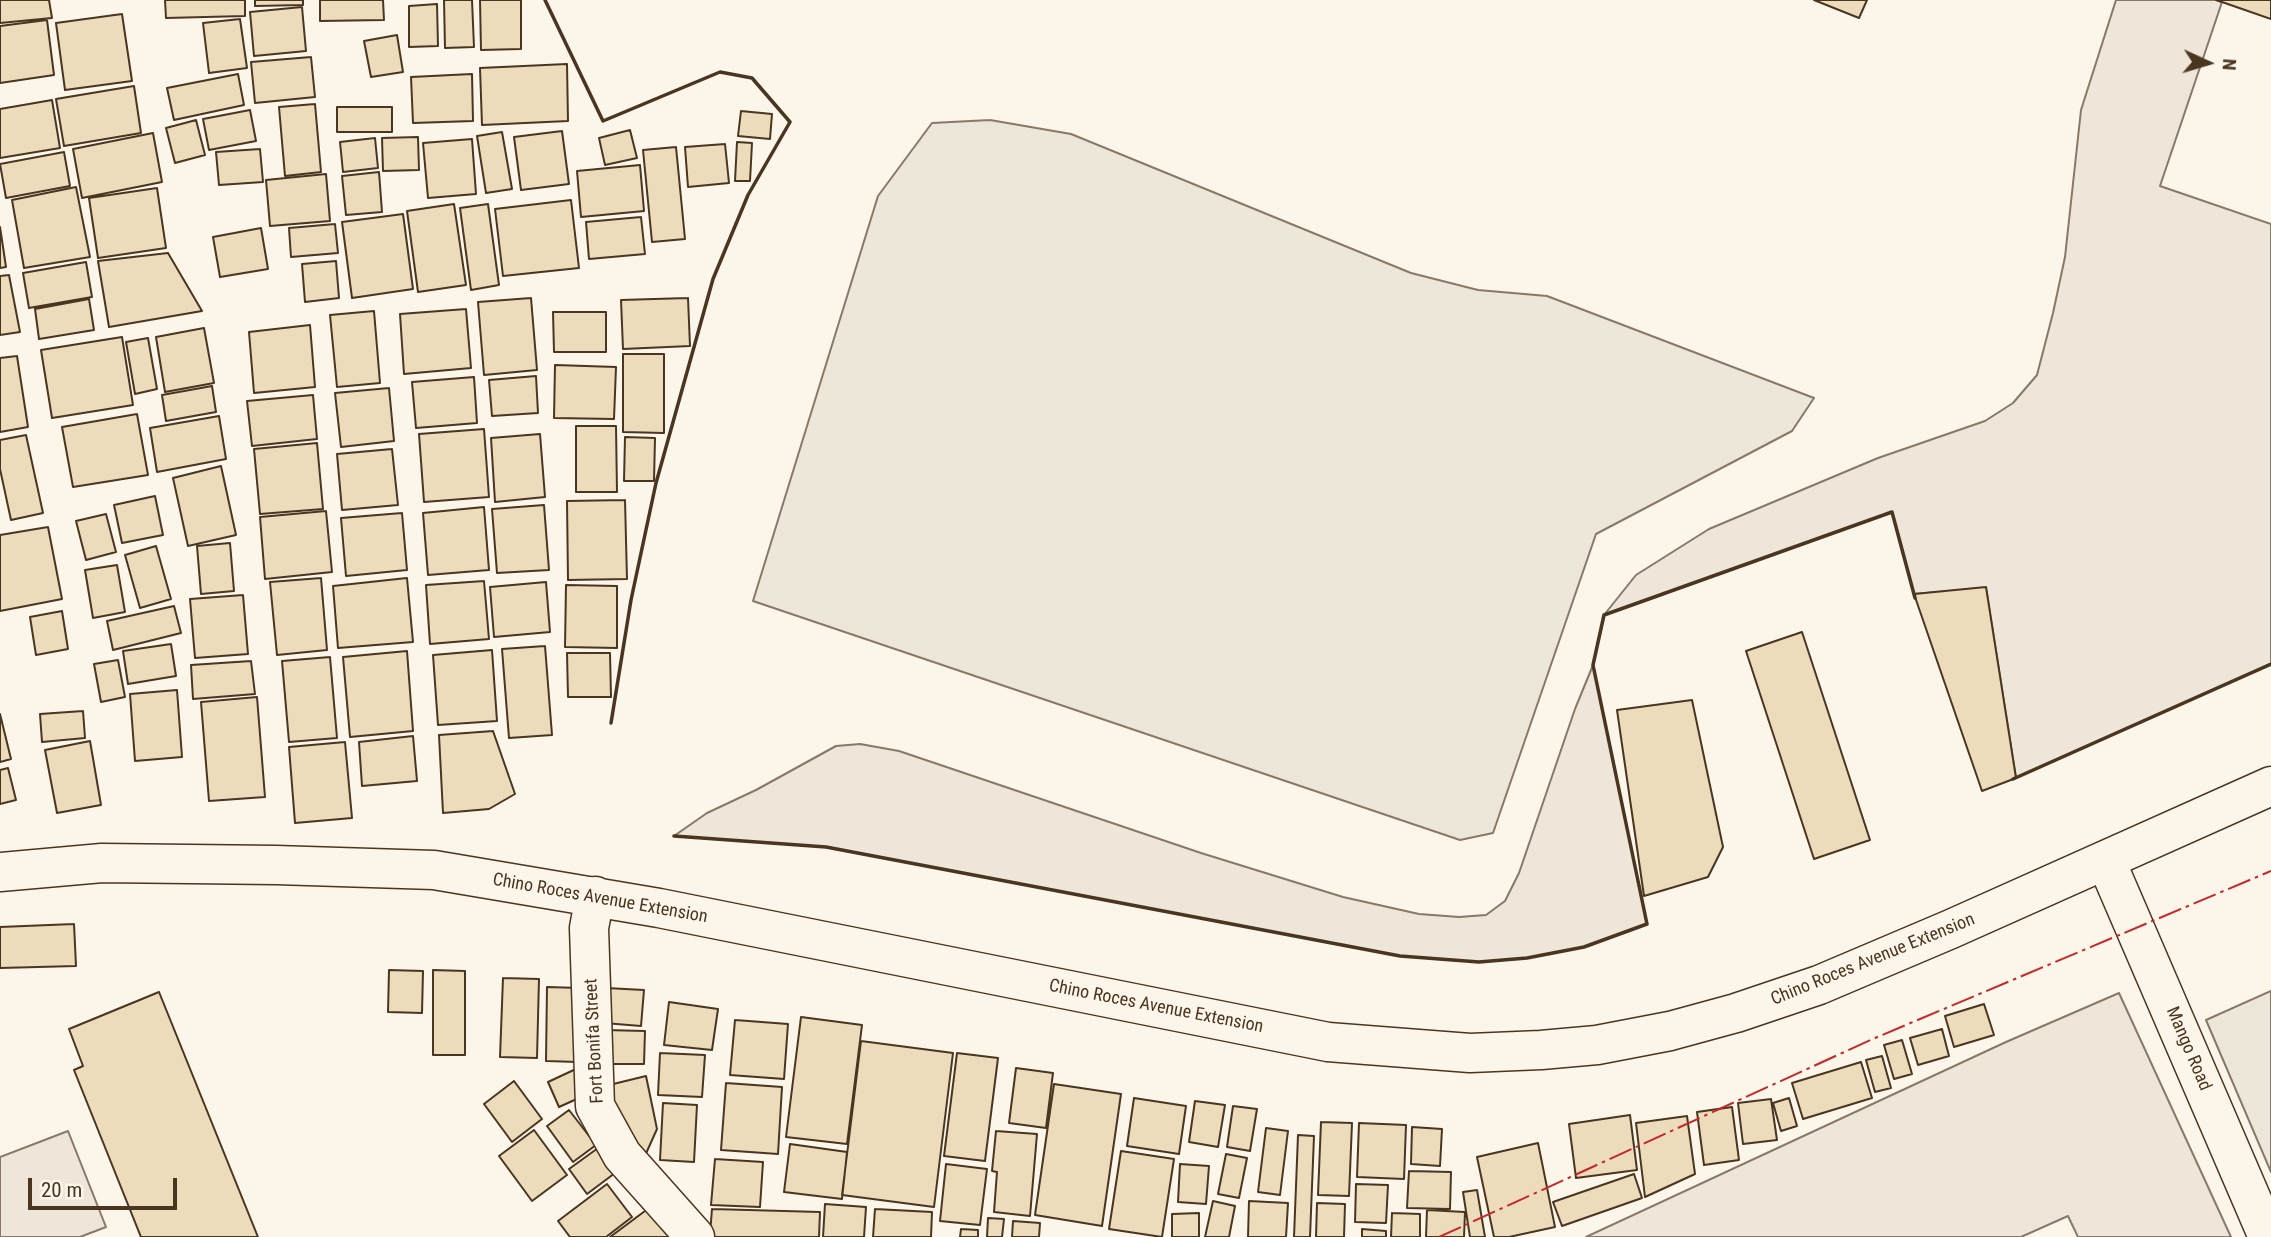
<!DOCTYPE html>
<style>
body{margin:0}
#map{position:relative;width:2271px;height:1237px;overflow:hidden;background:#fbf6e9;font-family:"Roboto Condensed",sans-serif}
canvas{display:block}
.north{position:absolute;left:2173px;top:28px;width:70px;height:70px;-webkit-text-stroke:5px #fbf6e9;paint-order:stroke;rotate:94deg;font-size:19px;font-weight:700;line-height:28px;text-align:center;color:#4a3520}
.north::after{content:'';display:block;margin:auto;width:24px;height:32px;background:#4a3520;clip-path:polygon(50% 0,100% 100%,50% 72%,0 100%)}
.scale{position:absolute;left:28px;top:1178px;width:149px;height:32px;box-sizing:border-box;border:4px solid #4a3520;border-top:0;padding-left:9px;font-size:21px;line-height:24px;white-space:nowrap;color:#4a3520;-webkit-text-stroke:5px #fbf6e9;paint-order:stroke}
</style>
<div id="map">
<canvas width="2271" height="1237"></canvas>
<div class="north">N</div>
<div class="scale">20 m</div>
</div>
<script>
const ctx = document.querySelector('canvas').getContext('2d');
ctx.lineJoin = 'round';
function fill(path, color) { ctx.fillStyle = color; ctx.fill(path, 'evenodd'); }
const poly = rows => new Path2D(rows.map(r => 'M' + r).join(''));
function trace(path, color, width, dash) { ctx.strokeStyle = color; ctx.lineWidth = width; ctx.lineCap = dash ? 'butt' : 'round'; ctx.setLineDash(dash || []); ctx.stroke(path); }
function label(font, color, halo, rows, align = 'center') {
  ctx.font = font + ' "Roboto Condensed",sans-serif'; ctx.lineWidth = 5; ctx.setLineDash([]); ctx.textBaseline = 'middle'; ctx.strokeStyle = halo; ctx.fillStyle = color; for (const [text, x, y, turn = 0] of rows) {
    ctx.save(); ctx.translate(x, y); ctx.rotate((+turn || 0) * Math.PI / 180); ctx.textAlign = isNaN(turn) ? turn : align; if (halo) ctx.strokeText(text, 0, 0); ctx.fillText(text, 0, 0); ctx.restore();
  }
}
const green = poly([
 [2116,0,2216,0,2222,2,2160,186,2271,224,2271,664,2016,778,1986,588,1914,594,1892,512,1604,615,1636,575,1709,529,1878,458,1985,421,2013,403,2037,375,2053,313,2065,257,2081,110,2116,0],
 [1593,665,1647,924,1584,947,1527,958,1479,962,1400,956,826,847,674,836,707,813,756,790,836,746,860,744,899,751,1201,853,1343,897,1419,914,1459,917,1486,915,1505,901,1519,873,1575,709,1593,665],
 [2119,993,2231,1237,2078,1237,2068,1216,2021,1237,1586,1237,2006,1042,2119,993],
 [68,1131,106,1227,80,1237,0,1237,0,1157,68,1131]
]);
fill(green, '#ede6d9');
trace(green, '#887966', 2);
const parking = poly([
 [990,120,1071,134,1411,273,1478,290,1547,296,1814,398,1792,431,1596,534,1493,833,1460,840,753,601,878,196,932,123,990,120],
 [2271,991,2271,1172,2206,1020,2271,991]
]);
fill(parking, '#ede7d9');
trace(parking, '#887966', 2);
const building = poly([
 [0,0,49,0,52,18,0,23,0,0],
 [165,0,245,0,245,16,166,18,165,0],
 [255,0,303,0,303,5,255,6,255,0],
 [320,0,383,0,384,20,320,21,320,0],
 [444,0,472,0,474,47,445,48,444,0],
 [480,0,521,0,521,49,481,50,480,0],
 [1814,0,1867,0,1859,18,1814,0],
 [2216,0,2271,0,2271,19,2222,2,2216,0],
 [437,4,438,46,409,47,409,6,437,4],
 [302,7,306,51,254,56,250,12,302,7],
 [122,14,132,81,65,90,56,23,122,14],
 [240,19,247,68,209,73,203,23,240,19],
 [47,20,54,75,0,83,0,26,47,20],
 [397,35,403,72,371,77,364,41,397,35],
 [311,57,315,97,255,103,251,62,311,57],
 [567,64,568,121,482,125,480,68,567,64],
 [238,74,244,105,174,120,167,88,238,74],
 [472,74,473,121,413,123,411,77,472,74],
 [134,86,141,133,64,146,56,99,134,86],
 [52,100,60,148,0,158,0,109,52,100],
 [315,104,321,172,285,176,279,107,315,104],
 [337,107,392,107,392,132,337,132,337,107],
 [250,110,256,141,209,150,203,119,250,110],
 [741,111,772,114,770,139,738,136,741,111],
 [196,120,205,155,175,163,166,128,196,120],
 [630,130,637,158,605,165,599,138,630,130],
 [562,131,569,184,521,190,514,137,562,131],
 [502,132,512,189,486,193,477,136,502,132],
 [153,133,162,182,82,198,73,149,153,133],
 [418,137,419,170,383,171,382,138,418,137],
 [375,138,378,168,343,172,340,142,375,138],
 [472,139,476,194,428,198,423,143,472,139],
 [737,142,752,143,750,181,735,181,737,142],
 [725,144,729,183,688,187,685,147,725,144],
 [676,147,685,239,652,242,643,150,676,147],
 [260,149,263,182,219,185,216,152,260,149],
 [64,152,70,186,6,198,0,164,64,152],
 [640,165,644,211,581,217,577,171,640,165],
 [379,172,382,212,346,215,342,176,379,172],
 [326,174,330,221,270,226,266,180,326,174],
 [76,187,90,257,24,268,12,200,76,187],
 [157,188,166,248,98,258,89,198,157,188],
 [571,200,579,268,503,276,495,209,571,200],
 [454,204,466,285,418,292,407,211,454,204],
 [488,204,499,285,471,290,460,208,488,204],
 [403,214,413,289,352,298,342,222,403,214],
 [641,217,645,254,589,259,586,222,641,217],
 [335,224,338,253,291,257,289,228,335,224],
 [0,227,6,267,0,268,0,227],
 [261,228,268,269,220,277,213,237,261,228],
 [168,253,202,311,109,327,98,261,168,253],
 [336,261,339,298,305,302,302,264,336,261],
 [86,262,92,297,29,308,23,273,86,262],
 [9,275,20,332,0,335,0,276,9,275],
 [531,298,537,370,484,375,478,302,531,298],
 [688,298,690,346,623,349,621,300,688,298],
 [89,299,94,330,39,339,35,309,89,299],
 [466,309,471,368,404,374,400,314,466,309],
 [374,311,380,383,337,387,330,315,374,311],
 [553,312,606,312,606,352,554,352,553,312],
 [310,325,315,387,254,393,249,332,310,325],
 [204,328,214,383,165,392,156,337,204,328],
 [122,337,133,405,52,418,41,350,122,337],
 [148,338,157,389,135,394,126,342,148,338],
 [623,354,664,354,664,433,623,432,623,354],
 [17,356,28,427,0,432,0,358,17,356],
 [555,365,616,367,614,419,554,418,555,365],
 [536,376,538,413,492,416,489,380,536,376],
 [474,377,477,423,416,428,412,382,474,377],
 [212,386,216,412,166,421,162,395,212,386],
 [389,388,394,441,341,447,335,393,389,388],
 [313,395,317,439,252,446,247,401,313,395],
 [137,414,148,475,73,487,62,427,137,414],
 [219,416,226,459,157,472,150,428,219,416],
 [576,426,616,426,617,492,576,492,576,426],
 [484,429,489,497,424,502,419,434,484,429],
 [540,434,545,497,495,502,491,438,540,434],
 [26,435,43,513,11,520,0,469,0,440,26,435],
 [625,437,655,438,654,481,624,481,625,437],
 [317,443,323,509,260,514,254,449,317,443],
 [392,449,398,505,342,510,337,454,392,449],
 [221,466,236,535,188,546,173,478,221,466],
 [155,496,163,535,122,543,114,505,155,496],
 [625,500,627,579,568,580,567,501,625,500],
 [544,505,549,570,497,573,492,509,544,505],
 [484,507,489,570,428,575,423,513,484,507],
 [326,511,332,572,265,579,260,517,326,511],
 [402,513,407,570,346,576,341,518,402,513],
 [106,514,116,552,86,560,76,521,106,514],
 [48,527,62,599,0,611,0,535,48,527],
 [230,543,234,591,201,594,197,546,230,543],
 [156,546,171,599,140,608,125,555,156,546],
 [117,565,125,612,93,618,85,570,117,565],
 [321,578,327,650,277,655,270,582,321,578],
 [407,578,413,642,338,648,333,586,407,578],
 [484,581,489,639,430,644,426,585,484,581],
 [546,582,550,632,494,637,490,587,546,582],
 [566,585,617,586,617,648,565,647,566,585],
 [1986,587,2016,778,1982,791,1914,594,1986,587],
 [243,595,248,654,195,658,190,599,243,595],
 [174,606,181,633,113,650,107,621,174,606],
 [62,611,68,649,36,655,30,617,62,611],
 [1802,632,1870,840,1814,859,1746,651,1802,632],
 [171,644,176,676,128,684,123,651,171,644],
 [545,646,552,735,509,738,502,649,545,646],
 [492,650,497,721,438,725,433,655,492,650],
 [407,651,413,731,350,737,343,657,407,651],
 [567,653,610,653,611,697,568,697,567,653],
 [330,657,337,738,289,742,282,661,330,657],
 [118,660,125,697,101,702,94,664,118,660],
 [251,661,255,694,193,699,191,665,251,661],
 [177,690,182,757,135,761,130,694,177,690],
 [257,697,265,797,209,801,201,702,257,697],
 [1692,700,1723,847,1708,877,1644,896,1617,710,1692,700],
 [83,711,85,738,42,742,40,714,83,711],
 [0,714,11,759,0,762,0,714],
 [493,731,515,794,489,809,443,813,439,735,493,731],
 [413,736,417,781,362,786,359,742,413,736],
 [90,741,101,805,57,813,45,750,90,741],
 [345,742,352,818,295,823,289,747,345,742],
 [8,768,16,800,0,804,0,770,8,768],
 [74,924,76,966,0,968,0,927,74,924],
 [389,970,423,971,422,1013,388,1012,389,970],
 [433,970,465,971,465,1055,433,1055,433,970],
 [503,978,539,979,537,1058,500,1057,503,978],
 [547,987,580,988,578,1062,546,1061,547,987],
 [606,988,644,990,641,1026,604,1023,606,988],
 [159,992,258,1237,141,1237,74,1070,83,1066,69,1029,159,992],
 [669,1002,718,1009,712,1050,664,1045,669,1002],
 [1984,1004,1994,1035,1954,1047,1945,1016,1984,1004],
 [801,1017,862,1025,847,1144,786,1137,801,1017],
 [735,1020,788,1024,784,1079,730,1075,735,1020],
 [1942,1029,1949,1056,1918,1065,1910,1038,1942,1029],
 [605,1030,645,1031,644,1064,604,1064,605,1030],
 [1902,1040,1912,1074,1894,1079,1884,1045,1902,1040],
 [861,1041,953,1053,934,1207,842,1195,861,1041],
 [660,1053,705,1055,702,1097,658,1095,660,1053],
 [957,1053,998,1058,985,1161,944,1156,957,1053],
 [1882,1056,1891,1088,1875,1092,1866,1060,1882,1056],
 [1861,1062,1872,1098,1803,1119,1792,1083,1861,1062],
 [578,1068,590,1093,559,1107,548,1082,578,1068],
 [1016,1068,1053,1073,1046,1128,1009,1123,1016,1068],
 [646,1076,657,1129,644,1158,605,1086,646,1076],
 [514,1081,542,1119,512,1142,484,1104,514,1081],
 [726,1083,782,1087,778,1154,721,1150,726,1083],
 [1054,1084,1121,1094,1102,1226,1035,1215,1054,1084],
 [1134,1098,1186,1106,1179,1154,1127,1146,1134,1098],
 [1789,1098,1797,1126,1781,1131,1773,1103,1789,1098],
 [1771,1099,1777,1140,1743,1144,1738,1103,1771,1099],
 [1195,1101,1225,1105,1218,1147,1189,1142,1195,1101],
 [663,1103,697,1105,694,1162,660,1160,663,1103],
 [1233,1106,1257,1109,1250,1151,1227,1147,1233,1106],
 [1732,1107,1739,1160,1704,1165,1697,1112,1732,1107],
 [569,1110,596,1145,573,1162,547,1126,569,1110],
 [1630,1115,1637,1170,1576,1178,1569,1124,1630,1115],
 [1687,1116,1695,1174,1645,1197,1636,1123,1687,1116],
 [1321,1122,1352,1123,1349,1196,1318,1195,1321,1122],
 [1359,1123,1406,1125,1404,1179,1357,1177,1359,1123],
 [1412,1127,1442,1129,1440,1166,1411,1164,1412,1127],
 [1266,1128,1288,1131,1280,1195,1258,1192,1266,1128],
 [534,1130,567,1175,532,1201,499,1156,534,1130],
 [996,1131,1037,1134,1030,1216,994,1212,997,1172,992,1171,996,1131],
 [1298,1135,1314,1136,1310,1237,1294,1237,1298,1135],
 [605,1143,623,1167,587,1194,569,1169,605,1143],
 [1538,1143,1555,1227,1509,1237,1494,1237,1477,1157,1538,1143],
 [790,1144,847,1152,842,1199,784,1192,790,1144],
 [1121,1151,1174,1159,1162,1237,1109,1229,1121,1151],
 [1226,1154,1247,1158,1239,1198,1218,1194,1226,1154],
 [715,1159,763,1162,760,1207,711,1205,715,1159],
 [946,1164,987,1169,980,1225,940,1221,946,1164],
 [1180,1164,1209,1166,1206,1204,1178,1202,1180,1164],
 [1409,1171,1451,1172,1450,1209,1407,1208,1409,1171],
 [1634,1174,1642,1198,1562,1226,1553,1202,1634,1174],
 [607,1184,632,1217,606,1237,570,1237,558,1221,607,1184],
 [1356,1184,1388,1185,1386,1223,1355,1222,1356,1184],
 [1477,1190,1485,1237,1470,1237,1463,1192,1477,1190],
 [1213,1201,1235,1206,1229,1237,1205,1237,1213,1201],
 [1249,1201,1288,1203,1286,1237,1248,1237,1249,1201],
 [1317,1203,1345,1204,1344,1237,1316,1237,1317,1203],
 [825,1204,866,1207,864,1237,823,1237,825,1204],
 [649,1208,671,1237,610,1237,649,1208],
 [712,1209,820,1212,819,1237,713,1237,710,1234,712,1209],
 [875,1209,932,1212,931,1237,873,1237,875,1209],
 [1427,1210,1465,1212,1464,1237,1426,1237,1427,1210],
 [1199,1213,1199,1237,1172,1237,1172,1214,1199,1213],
 [1392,1213,1420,1214,1420,1237,1391,1237,1392,1213],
 [988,1218,1004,1219,1002,1237,987,1237,988,1218],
 [1013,1221,1040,1223,1039,1237,1012,1237,1013,1221],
 [961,1229,978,1230,978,1237,960,1237,961,1229],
 [1362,1229,1386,1231,1386,1237,1362,1237,1362,1229]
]);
fill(building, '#ecdcbc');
trace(building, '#4a3520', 2);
const minor = poly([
 [2106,861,2268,1237],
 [595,896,589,928,595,1106,622,1155,695,1237]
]);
const major = poly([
 [0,872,102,863,276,865,434,870,659,908,1328,1042,1470,1053,1541,1050,1597,1045,1670,1031,1736,1013,1819,985,1951,929,2271,786]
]);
trace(minor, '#4a3520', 41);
trace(major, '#4a3520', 41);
trace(minor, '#fbf6e9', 38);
trace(major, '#fbf6e9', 38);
trace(poly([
 [545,0,603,121,720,72,752,78,790,122,748,195,713,279,656,483,631,600,611,723],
 [2013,779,2271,664],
 [674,836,826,847,1400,956,1479,962,1527,958,1584,947,1647,924,1593,665,1604,615,1892,512,1915,598]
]), '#4a3520', 3.5);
trace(poly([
 [1439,1237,1875,1038,2271,871]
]), '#c62828', 2, [24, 5, 3.5, 5]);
label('18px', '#4a3520', '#fbf6e9', [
 ["Chino Roces Avenue Extension",600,899,10],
 ["Chino Roces Avenue Extension",1873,960,-22],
 ["Chino Roces Avenue Extension",1156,1007,11],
 ["Fort Bonifa Street",595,1041,-93],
 ["Mango Road",2188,1049,67]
]);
</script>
